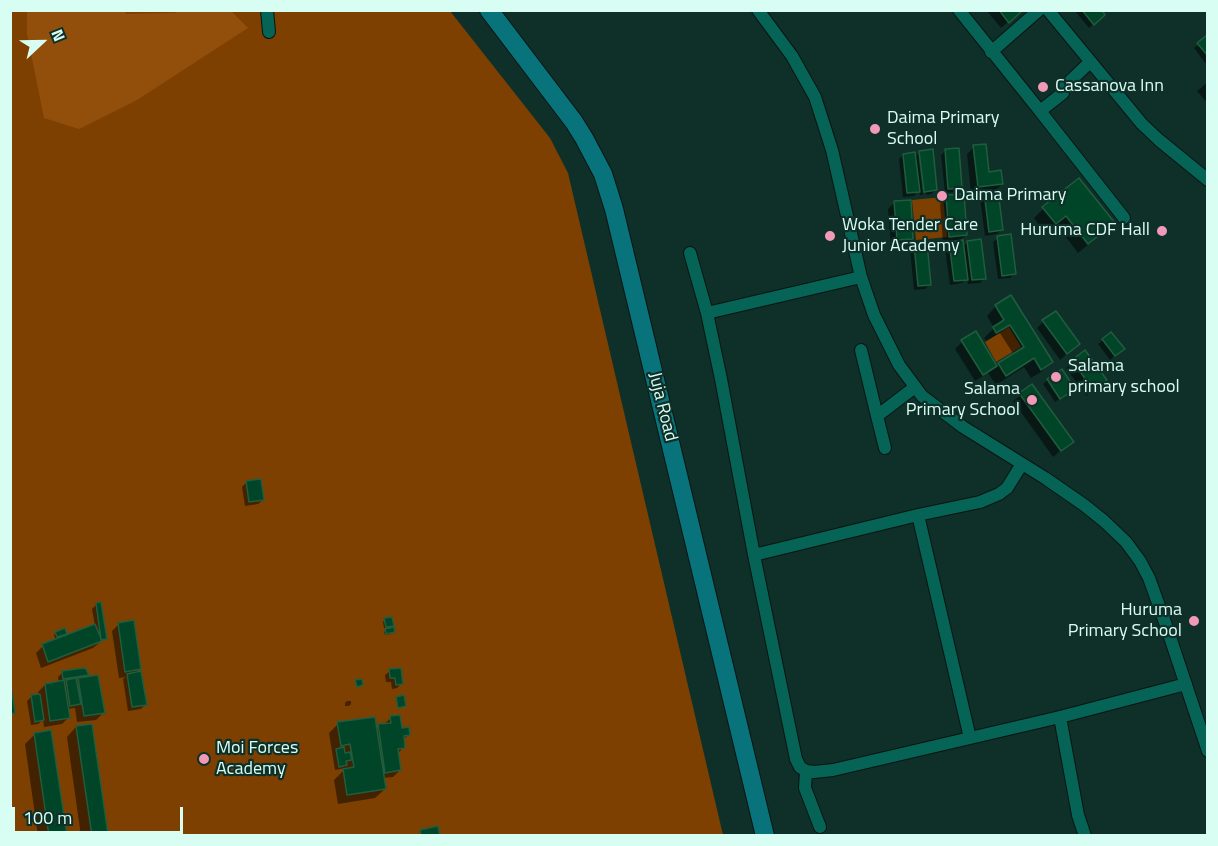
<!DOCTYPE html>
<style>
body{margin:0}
#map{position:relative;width:1218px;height:846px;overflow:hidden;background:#0f3029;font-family:"Titillium Web",sans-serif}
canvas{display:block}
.frame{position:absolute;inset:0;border:12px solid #d8fdf3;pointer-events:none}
.north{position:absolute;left:12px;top:12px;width:60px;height:60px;-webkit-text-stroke:4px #0f3029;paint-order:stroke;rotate:68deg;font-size:16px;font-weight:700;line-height:24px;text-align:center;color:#d8fdf3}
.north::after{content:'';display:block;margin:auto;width:21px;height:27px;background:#d8fdf3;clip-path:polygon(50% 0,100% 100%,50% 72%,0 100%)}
.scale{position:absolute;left:12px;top:807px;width:171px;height:27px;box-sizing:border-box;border:3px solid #d8fdf3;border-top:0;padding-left:8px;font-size:18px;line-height:21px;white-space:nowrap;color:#d8fdf3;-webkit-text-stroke:4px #0f3029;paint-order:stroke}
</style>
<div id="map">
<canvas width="1218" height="846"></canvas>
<div class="frame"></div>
<div class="north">N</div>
<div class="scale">100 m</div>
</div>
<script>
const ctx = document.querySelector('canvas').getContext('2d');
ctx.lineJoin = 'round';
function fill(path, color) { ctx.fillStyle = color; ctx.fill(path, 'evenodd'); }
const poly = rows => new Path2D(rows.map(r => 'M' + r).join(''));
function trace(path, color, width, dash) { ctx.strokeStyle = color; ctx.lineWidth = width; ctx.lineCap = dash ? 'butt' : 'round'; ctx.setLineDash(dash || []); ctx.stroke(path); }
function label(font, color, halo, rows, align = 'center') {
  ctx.font = font + ' "Titillium Web",sans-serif'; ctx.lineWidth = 4.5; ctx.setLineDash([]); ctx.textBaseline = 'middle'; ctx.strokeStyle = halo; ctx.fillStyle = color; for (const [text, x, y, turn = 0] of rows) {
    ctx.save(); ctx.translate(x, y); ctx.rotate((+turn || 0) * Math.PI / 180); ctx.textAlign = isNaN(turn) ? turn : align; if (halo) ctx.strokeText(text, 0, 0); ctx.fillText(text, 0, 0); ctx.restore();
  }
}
fill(poly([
 [10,11,450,11,550,138,568,173,723,835,11,835],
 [943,197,947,237,916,240,912,200],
 [1009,327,1021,347,996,362,985,342]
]), '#7d4000');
fill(poly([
 [125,11,126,14,175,13,181,10,231,11,248,28,137,100,79,129,44,118,27,34,27,11]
]), '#924f0c');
fill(poly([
 [986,10,1022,10,1001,28],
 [1074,10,1100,10,1099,19,1089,28],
 [1208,38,1208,62,1206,64,1194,48],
 [1208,82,1208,104,1197,91],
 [974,147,987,173,1002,184,993,193,1001,230,997,234,985,236,980,198,987,192,971,193,967,154],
 [946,150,961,188,956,192,945,193,941,155],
 [932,151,936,190,931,194,926,195,921,154,918,154,920,152],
 [918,154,923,195,920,195,919,190,914,196,903,197,899,159,903,155,914,158],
 [1079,180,1113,223,1103,233,1078,253,1056,224,1045,233,1034,218,1043,209],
 [947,197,966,235,958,242,962,247,968,242,984,278,980,283,968,284,967,278,962,283,950,285,945,248,950,242,943,243,940,204],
 [895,202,912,238,905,245,891,246,888,209],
 [998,238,1014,274,1010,278,998,279,993,242],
 [915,245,930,284,925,289,914,290,910,250],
 [996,306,1051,362,1041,372,1031,378,1024,367,996,385,988,373,975,381,955,349,962,342,976,333,996,367,1014,355,1000,333,986,341,984,338,994,328,987,316],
 [1043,322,1078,344,1060,360,1037,328],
 [1103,340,1118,353,1110,360,1098,344],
 [1084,352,1105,380,1086,396,1066,368],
 [1048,380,1069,393,1055,402,1043,384],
 [1032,386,1072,441,1053,457,1013,401],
 [246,483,263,500,258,504,245,506,242,487],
 [97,604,105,638,93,648,41,668,36,653,43,646,56,641,54,635,55,633,65,633,59,639,95,626,92,609],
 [385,620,392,625,387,630,393,632,391,634,385,635,384,632,389,627,384,628,383,622],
 [119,624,140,669,134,674,145,705,141,709,128,711,123,679,126,677,119,678,112,631],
 [390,671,401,684,397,688,392,689,391,682,386,682,385,675],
 [63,672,87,675,83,679,103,713,96,720,77,722,75,708,67,709,69,717,62,724,44,727,43,720,38,724,31,725,27,701,32,696,39,695,38,692,45,685,59,683,58,677],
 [347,701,351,701,351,704,349,706,345,706,345,703],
 [391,718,400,730,408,735,403,740,404,747,397,754,400,770,393,777,383,778,385,789,375,798,338,804,334,780,346,768,335,770,329,733,338,724,376,729,379,726,383,725],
 [76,727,107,834,105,836,81,836,67,737],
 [35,734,65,836,38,836,25,744]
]), '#0007');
const building = poly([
 [999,10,1023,10,1009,23,999,10],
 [1082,10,1102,10,1105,15,1094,25,1082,10],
 [1207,35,1208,35,1208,56,1197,43,1207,35],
 [986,144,989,172,1001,170,1003,184,978,187,973,145,986,144],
 [959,148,962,188,948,189,945,149,959,148],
 [933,149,937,190,924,192,919,151,933,149],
 [915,152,920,192,907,193,903,154,915,152],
 [1079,178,1115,223,1088,244,1066,216,1056,224,1042,207,1079,178],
 [998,191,1003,230,989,232,984,192,998,191],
 [964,194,967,235,949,237,946,195,964,194],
 [911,200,913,239,897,240,894,201,911,200],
 [1011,234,1016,274,1002,276,997,236,1011,234],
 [981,239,986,279,972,280,967,241,981,239],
 [963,240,968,280,954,281,949,242,963,240],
 [927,243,931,285,918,286,914,244,927,243],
 [1011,295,1053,362,1041,370,1034,358,1006,376,998,363,1024,347,1010,325,996,333,993,327,1004,320,995,305,1011,295],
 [1056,311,1080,344,1067,354,1042,320,1056,311],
 [976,331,997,366,983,375,961,340,976,331],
 [1111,332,1125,349,1115,356,1102,339,1111,332],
 [1085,350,1107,380,1093,390,1072,360,1085,350],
 [1062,369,1075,389,1060,399,1047,379,1062,369],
 [1032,384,1074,442,1061,451,1019,393,1032,384],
 [261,479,264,500,249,502,246,481,261,479],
 [101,602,107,639,101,640,96,603,101,602],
 [392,617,394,626,386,627,384,618,392,617],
 [134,620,141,669,125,672,118,623,134,620],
 [95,624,102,641,48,662,42,644,95,624],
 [394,627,395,632,386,634,385,629,394,627],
 [65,628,67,634,57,637,55,632,65,628],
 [84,668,86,669,89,675,63,679,62,671,84,668],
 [401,668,403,684,396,685,395,678,390,678,389,669,401,668],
 [141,671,147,705,132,707,127,674,141,671],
 [98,675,105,713,84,716,78,678,98,675],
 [76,678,81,704,70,706,66,680,76,678],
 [362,679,363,685,357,687,355,680,362,679],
 [64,680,70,718,50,721,45,684,64,680],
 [12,692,15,713,10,714,10,693,12,692],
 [40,694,44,720,35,722,31,695,40,694],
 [404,695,406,706,398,708,396,697,404,695],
 [400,715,402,728,409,727,410,735,404,736,405,748,398,749,401,770,385,773,378,724,391,723,390,716,400,715],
 [375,717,386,789,347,795,343,769,354,767,350,744,341,746,337,722,375,717],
 [92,724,108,834,100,836,92,836,76,726,92,724],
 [51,730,67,836,49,836,34,733,51,730],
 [344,747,345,753,350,752,352,760,346,761,347,765,339,767,336,749,344,747],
 [438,826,440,836,421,836,420,830,438,826]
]);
fill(building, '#004527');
trace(building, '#205d3e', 1.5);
const street = poly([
 [267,10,269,32],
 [758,10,792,56,815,97,832,150,861,277,874,315,899,365,922,396,963,427,1045,478,1084,505,1104,521,1126,542,1140,561,1149,578,1167,628,1208,751],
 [959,10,1040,111],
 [1048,10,1142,124,1159,140,1208,180],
 [991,52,1039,10],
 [1090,62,1064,87,1063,93,1040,111,1124,218],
 [690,253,707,313],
 [861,277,707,313,721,379,754,555,796,759,800,767,806,771,814,772,833,770,1060,717,1186,684],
 [861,350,877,416,915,387],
 [877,416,885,448],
 [918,515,970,738],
 [754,555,918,515,980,502,999,494,1007,488,1022,464],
 [1060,717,1078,815,1085,836],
 [806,771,805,788,820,827]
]);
const secondary = poly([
 [489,10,574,122,584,138,603,174,614,209,765,836]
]);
trace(street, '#081512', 14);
trace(secondary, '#081512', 20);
trace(street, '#066456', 12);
trace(secondary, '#09737c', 18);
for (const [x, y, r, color] of [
 [1043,87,6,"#f09ab7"],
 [875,129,6,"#f09ab7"],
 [942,196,6,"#f09ab7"],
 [1162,231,6,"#f09ab7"],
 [830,236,6,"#f09ab7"],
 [1056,377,6,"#f09ab7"],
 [1032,400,6,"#f09ab7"],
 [1194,621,6,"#f09ab7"],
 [204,759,6,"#f09ab7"]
]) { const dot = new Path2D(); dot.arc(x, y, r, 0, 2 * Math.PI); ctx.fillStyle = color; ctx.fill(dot); trace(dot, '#0f3029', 2); }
label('18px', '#d8fdf3', '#0f3029', [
 ["Cassanova Inn",1055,87],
 ["Daima Primary",887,119],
 ["School",887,140],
 ["Daima Primary",954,196],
 ["Woka Tender Care",842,226],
 ["Junior Academy",842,247],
 ["Huruma CDF Hall",1150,231,"right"],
 ["Salama",1068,367],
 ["primary school",1068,388],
 ["Salama",1020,390,"right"],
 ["Primary School",1020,411,"right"],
 ["Huruma",1182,611,"right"],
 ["Primary School",1182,632,"right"],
 ["Moi Forces",216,749],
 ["Academy",216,770]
], 'left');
label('18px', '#d8fdf3', '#0f3029', [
 ["Juja Road",662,407,76]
]);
</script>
